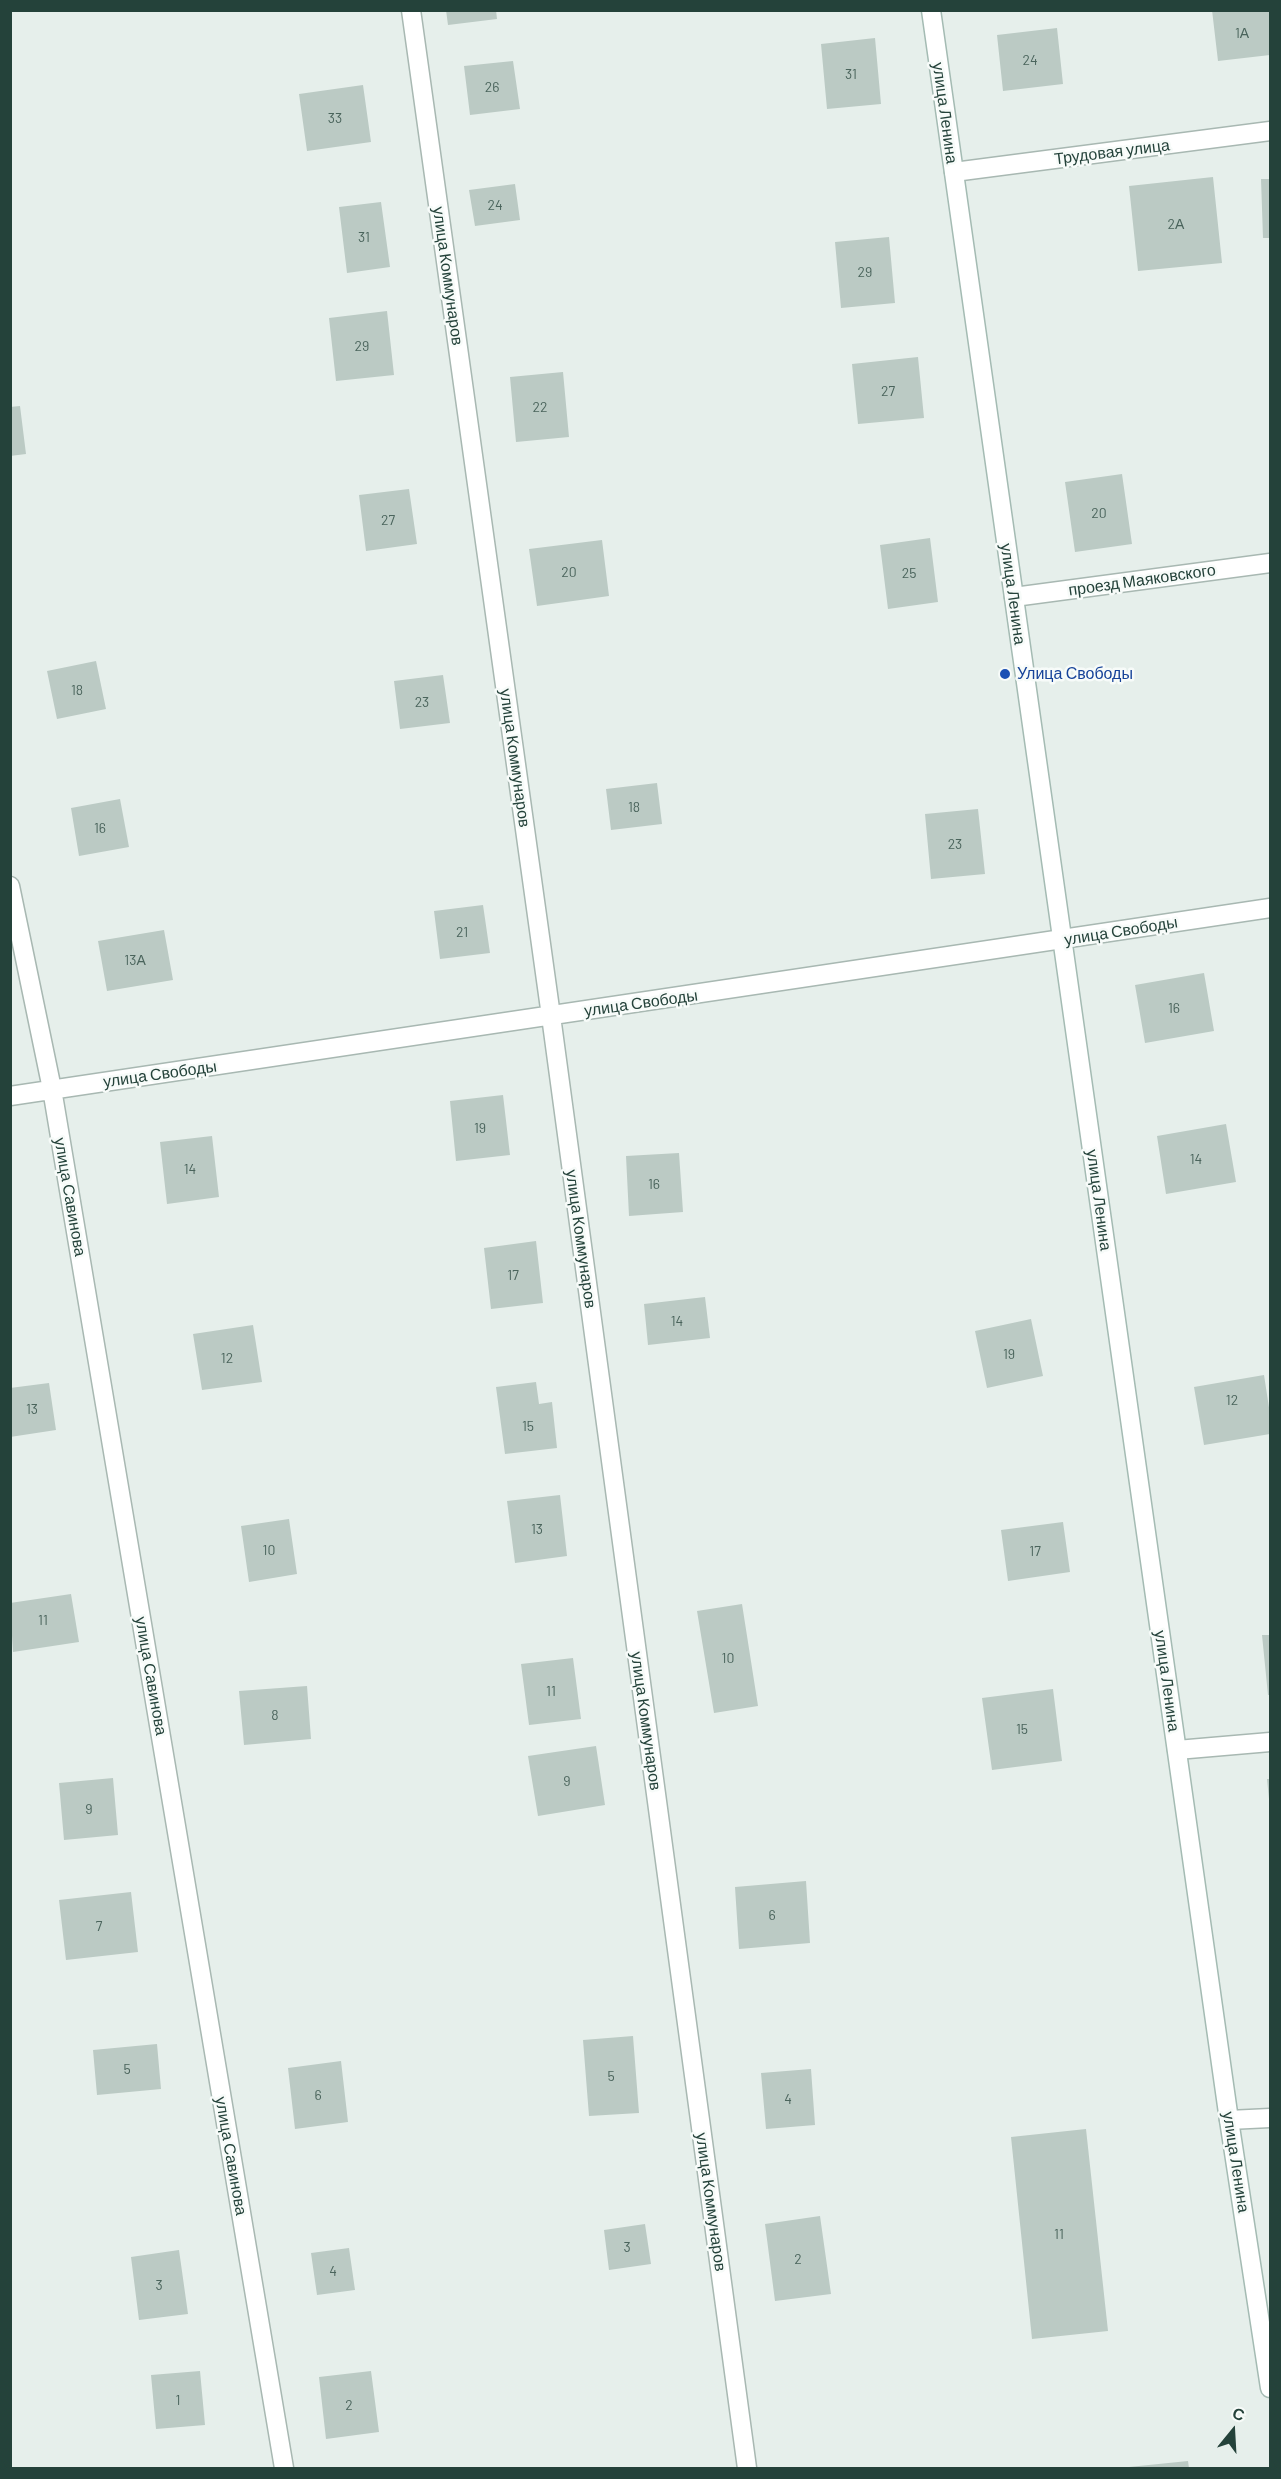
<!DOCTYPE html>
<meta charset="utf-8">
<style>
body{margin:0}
#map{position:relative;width:1281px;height:2479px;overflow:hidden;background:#e6efeb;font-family:Barlow,sans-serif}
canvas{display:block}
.frame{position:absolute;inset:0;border:12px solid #24423a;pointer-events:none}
.north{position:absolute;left:1203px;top:2401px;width:60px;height:60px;-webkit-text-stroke:4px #f7fbf9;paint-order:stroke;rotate:18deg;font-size:16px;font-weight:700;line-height:24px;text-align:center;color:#24423a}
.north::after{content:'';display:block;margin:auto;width:21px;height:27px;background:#24423a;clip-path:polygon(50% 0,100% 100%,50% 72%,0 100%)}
</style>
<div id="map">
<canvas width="1281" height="2479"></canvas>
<div class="frame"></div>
<div class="north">С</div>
</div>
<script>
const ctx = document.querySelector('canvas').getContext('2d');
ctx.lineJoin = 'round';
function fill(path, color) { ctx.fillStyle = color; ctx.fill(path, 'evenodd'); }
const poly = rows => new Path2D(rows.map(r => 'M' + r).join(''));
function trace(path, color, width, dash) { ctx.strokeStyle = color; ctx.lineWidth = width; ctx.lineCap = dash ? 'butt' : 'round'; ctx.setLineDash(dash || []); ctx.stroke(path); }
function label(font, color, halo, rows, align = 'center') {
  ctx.font = font + ' Barlow,sans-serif'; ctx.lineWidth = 5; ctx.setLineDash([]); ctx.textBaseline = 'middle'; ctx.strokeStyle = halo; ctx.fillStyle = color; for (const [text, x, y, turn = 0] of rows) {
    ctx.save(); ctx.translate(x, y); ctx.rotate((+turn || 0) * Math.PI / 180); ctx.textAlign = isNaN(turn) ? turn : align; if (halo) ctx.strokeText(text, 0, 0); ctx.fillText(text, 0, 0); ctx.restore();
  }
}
fill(poly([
 [446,10,496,10,497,19,448,25],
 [1212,10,1270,10,1270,55,1218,61],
 [1057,28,1063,84,1003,91,997,35],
 [875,38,881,104,827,109,821,44],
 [513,61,520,109,470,115,464,66],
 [363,85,371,142,307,151,299,94],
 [1213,177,1222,263,1138,271,1129,186],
 [1261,179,1270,179,1270,238,1263,238],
 [515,184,520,220,475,226,469,190],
 [381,202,390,267,347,273,339,207],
 [889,237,895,303,841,308,835,242],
 [387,311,394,375,336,381,329,318],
 [918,357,924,418,858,424,852,364],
 [563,372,569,437,516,442,510,377],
 [20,406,26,454,10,456,10,407],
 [1122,474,1132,544,1075,552,1065,482],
 [409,489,417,544,366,551,359,495],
 [930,538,938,602,888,609,880,545],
 [602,540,609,596,537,606,529,549],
 [96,661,106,709,57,719,47,671],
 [443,675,450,723,400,729,394,681],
 [657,783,662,824,611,830,606,789],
 [120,799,129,847,79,856,71,808],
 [978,809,985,874,931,879,925,814],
 [483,905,490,953,440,959,434,911],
 [164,930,173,980,107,991,98,941],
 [1204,973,1214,1031,1145,1043,1135,985],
 [503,1095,510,1155,456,1161,450,1101],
 [1226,1124,1236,1182,1166,1194,1157,1136],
 [212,1136,219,1197,167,1204,160,1142],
 [679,1153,683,1212,629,1216,626,1156],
 [536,1241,543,1303,491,1309,484,1248],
 [705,1297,710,1338,648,1345,644,1304],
 [1031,1319,1043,1376,987,1388,975,1331],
 [253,1325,262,1382,202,1390,193,1334],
 [1264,1375,1270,1414,1270,1434,1204,1445,1194,1387],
 [536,1382,539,1404,552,1402,557,1448,505,1454,496,1387],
 [49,1383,56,1430,10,1437,10,1388],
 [560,1495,567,1556,515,1563,507,1501],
 [289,1519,297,1574,249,1582,241,1526],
 [1063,1522,1070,1572,1008,1581,1001,1530],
 [71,1594,79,1642,13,1652,10,1603],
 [742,1604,758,1706,714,1713,697,1611],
 [1262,1635,1270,1635,1270,1695,1268,1695],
 [573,1658,581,1719,529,1725,521,1664],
 [307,1686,311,1739,244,1745,239,1691],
 [1053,1689,1062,1761,992,1770,982,1698],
 [596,1746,605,1805,538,1816,528,1756],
 [113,1778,118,1835,64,1840,59,1783],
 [1267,1779,1270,1779,1270,1799,1269,1799],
 [806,1881,810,1943,739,1949,735,1887],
 [131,1892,138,1952,66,1960,59,1900],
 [633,2036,639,2113,589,2116,583,2040],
 [157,2044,161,2089,97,2095,93,2050],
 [341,2061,348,2122,295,2129,288,2068],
 [811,2069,815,2125,766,2129,761,2073],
 [1086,2129,1108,2331,1032,2339,1011,2137],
 [820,2216,831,2294,775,2301,765,2224],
 [645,2224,651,2264,609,2270,604,2230],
 [349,2248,355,2290,317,2295,311,2253],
 [179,2250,188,2314,139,2320,131,2257],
 [200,2371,205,2425,156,2429,151,2375],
 [371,2371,379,2432,326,2439,319,2377],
 [1188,2461,1189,2468,1129,2468,1129,2467]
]), '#bbcac4');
const street = poly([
 [411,10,551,1016,747,2468],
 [954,172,1270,131],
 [1014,597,1270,563],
 [10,886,52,1089,284,2468],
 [10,1096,1270,908],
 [1177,1750,1270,1742],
 [1229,2120,1270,2118]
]);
const secondary = poly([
 [931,10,1229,2120,1270,2388]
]);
trace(street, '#a8b8b2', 21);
trace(secondary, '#a4bbb3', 21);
trace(street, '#fff', 18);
trace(secondary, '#fff', 18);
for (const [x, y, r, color] of [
 [1005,674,6,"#1a4fb4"]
]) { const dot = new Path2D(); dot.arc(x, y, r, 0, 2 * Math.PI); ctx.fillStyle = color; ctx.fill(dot); trace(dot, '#f7fbf9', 2); }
label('14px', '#4a645c', null, [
 ["1А",1242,33],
 ["24",1030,60],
 ["31",851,74],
 ["26",492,87],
 ["33",335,118],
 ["24",495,205],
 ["2А",1176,224],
 ["31",364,237],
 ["29",865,272],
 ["29",362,346],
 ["27",888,391],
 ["22",540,407],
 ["20",1099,513],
 ["27",388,520],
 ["20",569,572],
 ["25",909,573],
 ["18",77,690],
 ["23",422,702],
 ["18",634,807],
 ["16",100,828],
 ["23",955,844],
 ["21",462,932],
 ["13А",135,960],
 ["16",1174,1008],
 ["19",480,1128],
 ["14",1196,1159],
 ["14",190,1169],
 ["16",654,1184],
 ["17",513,1275],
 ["14",677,1321],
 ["19",1009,1354],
 ["12",227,1358],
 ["12",1232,1400],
 ["13",32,1409],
 ["15",528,1426],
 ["13",537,1529],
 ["10",269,1550],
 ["17",1035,1551],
 ["11",43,1620],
 ["10",728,1658],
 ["11",551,1691],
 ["8",275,1715],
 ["15",1022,1729],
 ["9",567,1781],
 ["9",89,1809],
 ["6",772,1915],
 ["7",99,1926],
 ["5",127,2069],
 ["5",611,2076],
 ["6",318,2095],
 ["4",788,2099],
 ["11",1059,2234],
 ["3",627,2247],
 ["2",798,2259],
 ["4",333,2271],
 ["3",159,2285],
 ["1",178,2400],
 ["2",349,2405]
]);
label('16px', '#24423a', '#f7fbf9', [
 ["улица Ленина",945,113,82],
 ["Трудовая улица",1112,152,-7],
 ["улица Коммунаров",448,276,82],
 ["проезд Маяковского",1142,580,-8],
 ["улица Ленина",1013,594,82],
 ["улица Коммунаров",515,758,82],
 ["улица Свободы",1121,931,-9],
 ["улица Свободы",641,1003,-8],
 ["улица Свободы",160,1074,-8],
 ["улица Савинова",70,1197,80],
 ["улица Ленина",1099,1200,82],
 ["улица Коммунаров",581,1239,82],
 ["улица Савинова",151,1676,80],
 ["улица Ленина",1167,1681,82],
 ["улица Коммунаров",646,1721,82],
 ["улица Савинова",231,2156,80],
 ["улица Ленина",1236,2162,81],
 ["улица Коммунаров",711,2202,82]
]);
label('16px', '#164399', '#f7fbf9', [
 ["Улица Свободы",1017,674]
], 'left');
</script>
